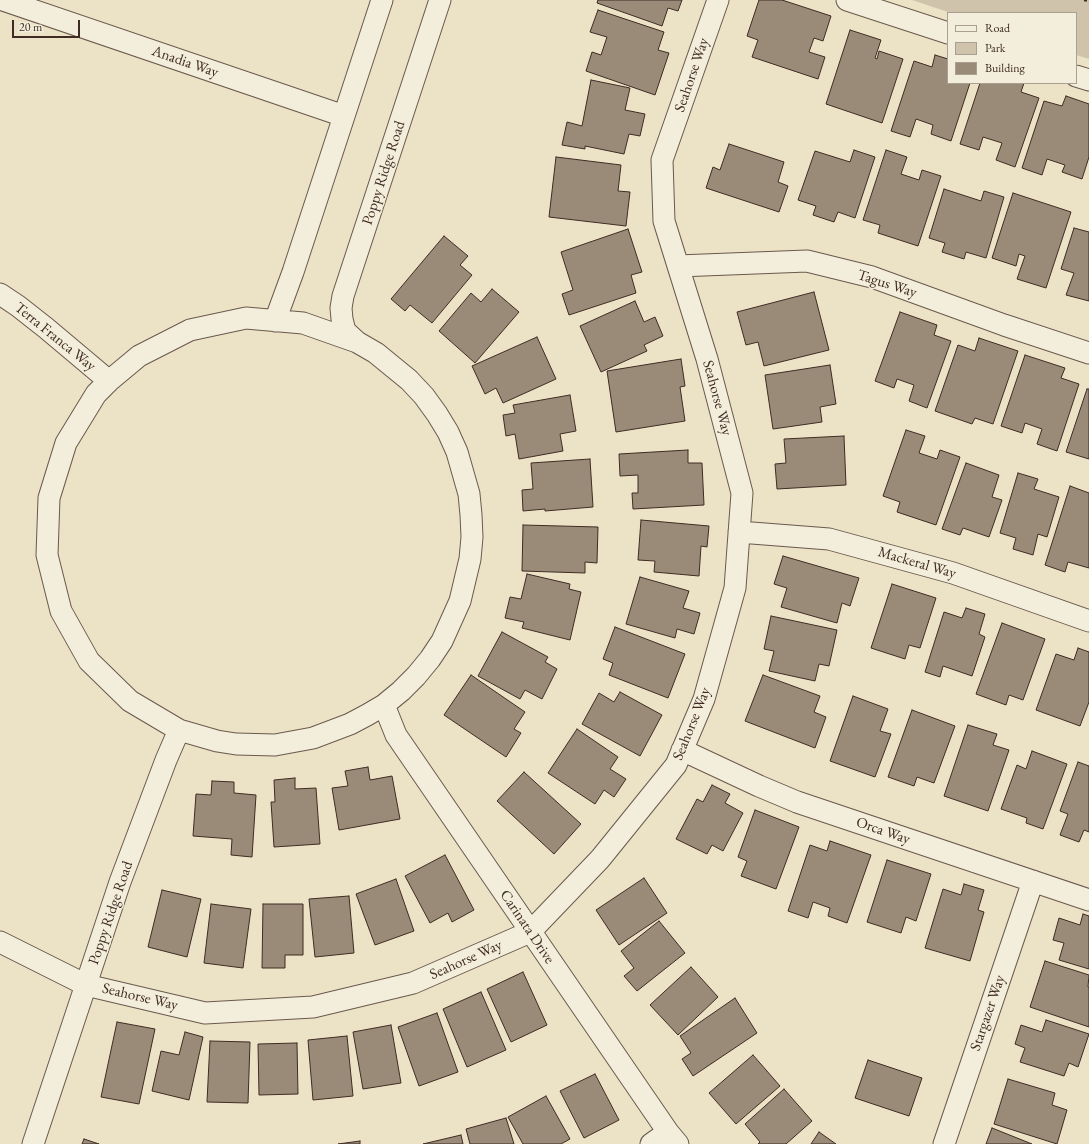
<!DOCTYPE html>
<style>
body{margin:0}
#map{position:relative;width:1089px;height:1144px;overflow:hidden;background:#ece3c7;font-family:"EB Garamond",serif}
canvas{display:block}
.legend{position:absolute;left:947px;top:12px;width:130px;height:72px;box-sizing:border-box;background:#f3eddb;border:1px solid #ab9f91;margin:0;padding:5px 7px;list-style:none;font-size:12px;color:#3f2b23}
.legend li{display:flex;align-items:center;gap:8px;height:20px}
.legend b{width:20px;border:1px solid #ab9f91}
.scale{position:absolute;left:12px;top:20px;width:68px;height:18px;box-sizing:border-box;border:2px solid #3f2b23;border-top:0;padding-left:5px;font-size:12px;line-height:14px;white-space:nowrap;color:#3f2b23;-webkit-text-stroke:3px #f3eddb;paint-order:stroke}
</style>
<div id="map">
<canvas width="1089" height="1144"></canvas>
<ul class="legend">
<li><b style="height:5px;background:#f3eddb"></b>Road</li>
<li><b style="height:11px;background:#cfc4ab"></b>Park</li>
<li><b style="height:11px;background:#998b78"></b>Building</li>
</ul>
<div class="scale">20 m</div>
</div>
<script>
const ctx = document.querySelector('canvas').getContext('2d');
ctx.lineJoin = 'round';
function fill(path, color) { ctx.fillStyle = color; ctx.fill(path, 'evenodd'); }
const poly = rows => new Path2D(rows.map(r => 'M' + r).join(''));
function trace(path, color, width, dash) { ctx.strokeStyle = color; ctx.lineWidth = width; ctx.lineCap = dash ? 'butt' : 'round'; ctx.setLineDash(dash || []); ctx.stroke(path); }
function label(font, color, halo, rows, align = 'center') {
  ctx.font = font + ' "EB Garamond",serif'; ctx.lineWidth = 3; ctx.setLineDash([]); ctx.textBaseline = 'middle'; ctx.strokeStyle = halo; ctx.fillStyle = color; for (const [text, x, y, turn = 0] of rows) {
    ctx.save(); ctx.translate(x, y); ctx.rotate((+turn || 0) * Math.PI / 180); ctx.textAlign = isNaN(turn) ? turn : align; if (halo) ctx.strokeText(text, 0, 0); ctx.fillText(text, 0, 0); ctx.restore();
  }
}
fill(poly([
 [912,0,1089,0,1089,59,1076,55,1076,13,951,13]
]), '#cfc4ab');
const building = poly([
 [598,0,682,0,678,11,668,8,662,26,597,3,598,0],
 [759,0,782,0,831,16,823,41,814,38,809,52,825,57,818,79,752,57,758,40,747,36,759,0],
 [598,10,664,32,658,50,669,53,655,95,586,71,592,52,601,55,607,37,590,32,598,10],
 [850,30,881,40,875,58,877,59,879,51,903,59,882,123,826,104,850,30],
 [935,55,948,59,948,83,970,83,951,141,931,134,933,125,916,119,910,137,891,131,914,61,932,67,935,55],
 [591,80,630,88,625,110,645,114,640,136,629,134,624,154,585,146,585,149,562,145,567,122,582,126,591,80],
 [980,83,1024,83,1021,92,1039,98,1015,167,996,160,1002,143,983,137,979,150,960,144,980,83],
 [1066,96,1089,104,1089,157,1082,179,1062,172,1065,165,1047,159,1042,175,1022,168,1044,101,1062,106,1066,96],
 [729,144,784,162,778,182,788,186,779,212,706,188,713,167,720,170,729,144],
 [854,150,875,157,855,218,838,212,834,222,813,215,816,206,798,200,815,151,850,162,854,150],
 [886,150,907,157,901,174,919,180,922,170,941,176,918,246,878,233,880,225,863,220,886,150],
 [556,157,621,165,618,191,630,192,626,226,549,217,556,157],
 [944,189,981,201,984,191,1004,197,986,258,966,252,964,259,942,252,945,243,929,238,944,189],
 [1013,193,1071,212,1046,288,1017,279,1025,256,1019,254,1016,266,992,258,1013,193],
 [1074,228,1089,232,1089,301,1066,295,1074,273,1061,269,1074,228],
 [628,229,642,272,631,275,636,293,569,315,562,294,573,290,561,252,628,229],
 [444,236,468,256,460,265,472,275,432,323,410,305,405,311,391,299,444,236],
 [492,289,519,312,475,363,439,331,471,293,481,302,492,289],
 [814,292,829,350,764,366,758,342,746,345,737,312,814,292],
 [635,301,644,322,655,317,663,336,644,345,647,351,601,372,580,326,635,301],
 [900,312,937,325,934,335,951,341,927,408,909,401,914,385,897,379,894,388,875,381,900,312],
 [537,337,556,379,503,403,496,388,485,394,472,366,537,337],
 [979,338,1018,351,993,424,975,418,972,424,935,411,958,345,975,351,979,338],
 [1025,355,1065,368,1061,378,1079,384,1057,451,1037,444,1042,429,1025,423,1022,433,1001,426,1025,355],
 [681,359,685,386,680,387,685,421,616,432,607,371,681,359],
 [830,365,836,404,820,407,822,422,773,429,765,375,830,365],
 [1087,389,1089,389,1089,459,1066,452,1087,389],
 [570,395,576,431,560,434,563,451,519,459,515,434,506,436,503,415,515,413,513,405,570,395],
 [906,430,925,436,919,453,937,459,940,450,960,457,936,525,897,512,900,502,883,496,906,430],
 [844,436,846,485,777,489,775,464,786,463,784,439,844,436],
 [688,450,688,463,702,463,704,505,633,509,632,493,638,493,638,475,620,476,619,454,688,450],
 [590,459,593,507,545,511,545,509,523,511,522,490,533,489,531,463,590,459],
 [966,463,999,475,992,497,1002,500,989,537,963,528,960,535,942,529,966,463],
 [1018,473,1038,479,1034,489,1059,497,1047,537,1038,534,1033,555,1013,549,1016,538,1000,533,1018,473],
 [1070,486,1089,493,1089,568,1068,562,1065,572,1045,565,1070,486],
 [641,520,709,526,707,547,701,546,699,576,654,572,655,561,638,560,641,520],
 [523,525,598,527,597,563,585,562,585,573,522,571,523,525],
 [783,556,859,578,850,606,842,603,837,623,781,607,787,588,774,584,783,556],
 [527,574,570,584,569,589,581,592,570,640,522,628,524,622,505,618,510,597,521,599,527,574],
 [640,577,689,591,683,608,700,613,694,634,677,629,675,638,626,624,640,577],
 [892,584,936,598,920,648,909,645,905,659,871,648,892,584],
 [966,608,985,614,979,634,985,637,972,676,943,666,940,677,925,672,944,612,962,618,966,608],
 [771,616,837,630,829,666,819,664,815,681,769,671,774,651,764,649,771,616],
 [1002,623,1045,639,1023,700,1009,695,1006,705,976,694,1002,623],
 [615,627,685,654,668,698,609,675,613,663,603,659,615,627],
 [502,632,548,657,545,662,557,669,542,699,525,690,520,699,478,676,502,632],
 [1078,648,1089,652,1089,702,1080,726,1036,710,1056,654,1074,660,1078,648],
 [471,675,525,712,514,729,521,733,506,757,444,715,471,675],
 [763,675,820,696,814,712,826,717,815,748,745,721,763,675],
 [620,692,662,715,640,756,582,724,599,693,614,702,620,692],
 [853,696,888,709,880,731,891,734,875,777,830,761,853,696],
 [912,710,955,726,934,783,917,777,914,786,888,777,912,710],
 [968,725,997,734,993,745,1009,750,988,811,944,796,968,725],
 [577,729,618,757,610,769,626,779,614,797,604,790,595,804,548,773,577,729],
 [1032,751,1067,764,1043,829,1026,823,1027,818,1001,809,1017,765,1026,769,1032,751],
 [1078,762,1089,766,1089,832,1084,830,1079,842,1060,835,1068,814,1060,811,1078,762],
 [368,767,370,780,392,776,400,819,339,830,332,788,348,786,345,771,368,767],
 [524,772,581,824,554,854,497,801,524,772],
 [295,778,295,789,316,788,320,844,274,847,271,802,275,802,274,780,295,778],
 [212,781,234,782,234,793,256,795,252,857,231,855,232,839,193,836,196,794,211,795,212,781],
 [712,785,730,794,725,803,743,813,723,851,712,845,707,854,676,839,697,799,703,802,712,785],
 [755,810,799,827,776,889,741,876,747,861,738,857,755,810],
 [830,841,871,855,847,923,828,916,830,908,813,902,808,918,788,911,810,845,827,851,830,841],
 [445,855,474,910,452,922,448,913,430,923,405,876,445,855],
 [887,860,931,874,916,921,906,917,901,933,867,922,887,860],
 [644,878,667,913,619,945,596,910,644,878],
 [396,879,414,931,375,945,356,894,396,879],
 [964,884,984,890,978,910,984,912,970,961,925,948,943,889,961,895,964,884],
 [162,890,201,899,187,957,148,947,162,890],
 [349,896,354,953,315,957,309,899,349,896],
 [211,904,251,909,243,968,204,963,211,904],
 [263,904,303,904,303,955,285,955,285,968,262,968,263,904],
 [1083,914,1089,916,1089,969,1059,960,1064,943,1053,940,1059,918,1080,925,1083,914],
 [659,921,685,953,637,991,624,976,634,968,621,951,659,921],
 [1045,961,1089,975,1088,987,1089,987,1089,1027,1030,1007,1045,961],
 [691,967,718,997,678,1035,650,1005,691,967],
 [523,972,547,1025,511,1042,487,989,523,972],
 [481,992,506,1050,467,1067,443,1009,481,992],
 [735,998,757,1033,693,1076,682,1059,691,1053,680,1036,735,998],
 [437,1013,458,1072,419,1086,398,1027,437,1013],
 [1046,1020,1089,1034,1078,1067,1069,1063,1064,1076,1020,1062,1025,1048,1015,1044,1021,1025,1042,1032,1046,1020],
 [117,1022,155,1029,139,1104,101,1097,117,1022],
 [391,1025,401,1083,363,1089,353,1032,391,1025],
 [185,1032,203,1037,189,1100,152,1091,161,1051,179,1055,185,1032],
 [347,1036,353,1096,313,1100,308,1040,347,1036],
 [210,1041,250,1042,248,1103,207,1102,210,1041],
 [297,1043,298,1094,259,1095,258,1044,297,1043],
 [753,1055,780,1086,736,1124,709,1093,753,1055],
 [868,1060,922,1078,909,1116,855,1098,868,1060],
 [595,1074,619,1120,584,1138,560,1091,595,1074],
 [1008,1079,1055,1093,1052,1105,1067,1110,1057,1144,994,1124,1008,1079],
 [784,1089,812,1121,786,1144,758,1144,760,1142,745,1124,784,1089],
 [546,1096,570,1139,561,1144,523,1144,508,1117,546,1096],
 [506,1118,514,1144,470,1144,466,1129,506,1118],
 [992,1128,1032,1144,986,1144,992,1128],
 [819,1132,836,1144,811,1144,819,1132],
 [461,1135,463,1144,423,1144,461,1135],
 [84,1139,99,1144,82,1144,84,1139],
 [360,1141,360,1144,338,1144,360,1141]
]);
fill(building, '#998b78');
trace(building, '#3f2b23', 1);
const minor = poly([
 [3,0,344,116],
 [847,0,948,33],
 [1076,76,1089,80],
 [678,266,807,261,872,277,1004,325,1089,353],
 [0,294,18,306,46,328,109,381],
 [275,321,293,272,382,0],
 [357,342,303,323,246,318,190,330,139,356,109,381,96,394,66,443,49,498,47,555,61,611,89,661,130,701,179,730,217,741,236,744,275,745,313,738,350,724,367,715,384,705,401,691,416,676,430,659,442,641,460,601,470,559,472,537,471,515,469,494,457,452,448,432,437,414,424,396,409,380,376,353,357,342,345,331,342,319,341,308,343,296,440,0],
 [739,532,829,539,953,573,1089,621],
 [384,705,396,735,668,1132,678,1144],
 [682,750,759,786,797,802,1089,900],
 [0,942,86,985,205,1013,313,1007,413,983,530,932,600,859,676,765,704,699,735,588,742,493,707,359,664,221,662,160,718,0],
 [33,1144,120,882,166,760,179,730],
 [651,1144,668,1132],
 [944,1144,1033,881]
]);
trace(minor, '#6a594c', 23);
trace(poly([
 [1084,0,1089,1]
]), '#3f2b23', 2.5, [3, 2]);
trace(minor, '#f3eddb', 21);
label('15px', '#3f2b23', '#f3eddb', [
 ["Anadia Way",185,62,19],
 ["Seahorse Way",692,75,-71],
 ["Poppy Ridge Road",384,173,-72],
 ["Tagus Way",887,284,18],
 ["Terra Franca Way",55,337,39],
 ["Seahorse Way",717,398,75],
 ["Mackeral Way",917,563,16],
 ["Seahorse Way",692,724,-68],
 ["Orca Way",883,831,19],
 ["Poppy Ridge Road",111,913,-71],
 ["Carinata Drive",527,927,56],
 ["Seahorse Way",466,960,-24],
 ["Seahorse Way",140,997,13],
 ["Stargazer Way",988,1013,-71]
]);
</script>
